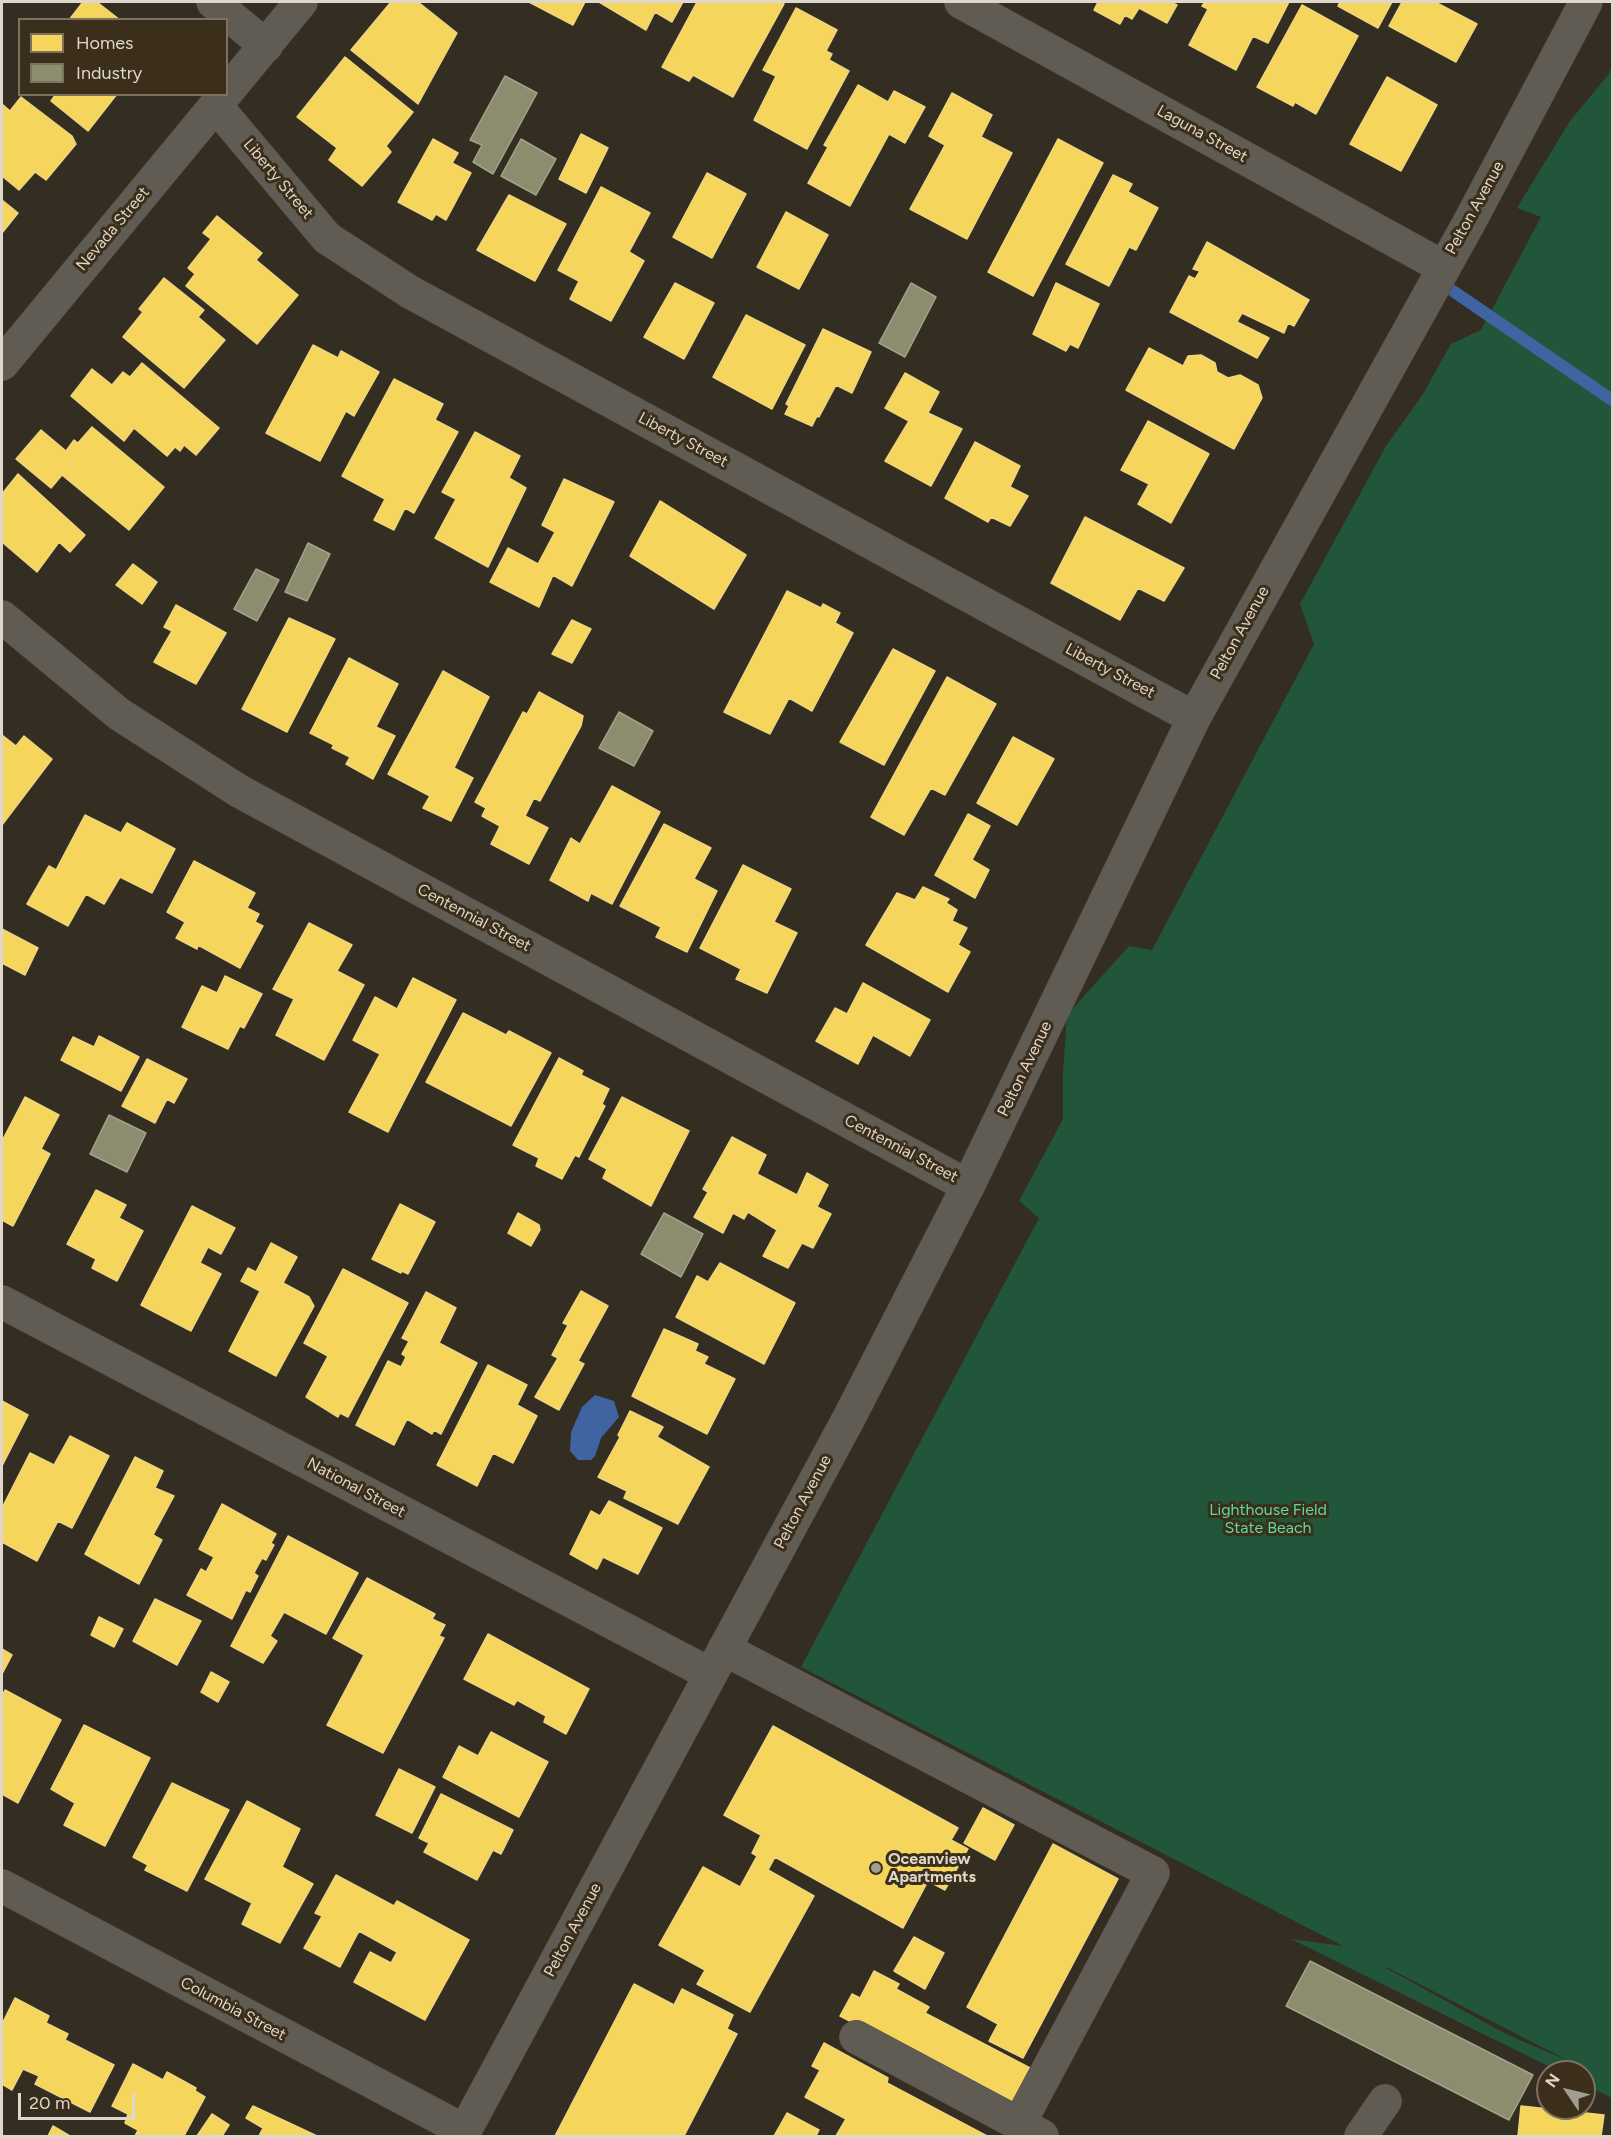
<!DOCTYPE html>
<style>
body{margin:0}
#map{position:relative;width:1614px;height:2138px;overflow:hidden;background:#332d22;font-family:Figtree,sans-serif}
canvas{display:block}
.frame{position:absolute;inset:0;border:3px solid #dfd7cb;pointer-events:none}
.legend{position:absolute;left:18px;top:18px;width:210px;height:78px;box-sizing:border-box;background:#3b2e1a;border:2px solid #7d7261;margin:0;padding:8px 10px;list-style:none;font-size:18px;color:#dfd7cb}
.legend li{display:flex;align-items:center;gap:12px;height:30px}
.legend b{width:30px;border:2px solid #7d7261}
.north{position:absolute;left:1536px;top:2060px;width:60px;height:60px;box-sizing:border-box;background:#3b2e1a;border:2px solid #7d7261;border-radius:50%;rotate:305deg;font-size:16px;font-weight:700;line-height:24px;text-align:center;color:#dfd7cb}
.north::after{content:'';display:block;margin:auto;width:21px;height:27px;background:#a39c90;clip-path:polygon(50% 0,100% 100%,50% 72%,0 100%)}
.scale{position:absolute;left:18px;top:2093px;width:117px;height:27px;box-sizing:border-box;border:3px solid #dfd7cb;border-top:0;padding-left:8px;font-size:18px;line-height:21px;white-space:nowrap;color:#dfd7cb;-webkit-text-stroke:4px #3b2e1a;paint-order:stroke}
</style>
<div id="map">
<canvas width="1614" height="2138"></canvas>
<div class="frame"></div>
<ul class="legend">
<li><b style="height:16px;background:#f6d55c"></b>Homes</li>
<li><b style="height:16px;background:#8c8c6e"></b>Industry</li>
</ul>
<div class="north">N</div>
<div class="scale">20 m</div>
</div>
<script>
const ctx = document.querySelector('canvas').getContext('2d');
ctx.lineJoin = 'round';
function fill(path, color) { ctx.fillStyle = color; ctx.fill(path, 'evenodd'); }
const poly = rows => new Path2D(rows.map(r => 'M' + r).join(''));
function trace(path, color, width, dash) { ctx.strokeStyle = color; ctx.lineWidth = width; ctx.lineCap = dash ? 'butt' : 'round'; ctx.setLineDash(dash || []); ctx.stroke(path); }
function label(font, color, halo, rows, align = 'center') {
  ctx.font = font + ' Figtree,sans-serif'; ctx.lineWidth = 6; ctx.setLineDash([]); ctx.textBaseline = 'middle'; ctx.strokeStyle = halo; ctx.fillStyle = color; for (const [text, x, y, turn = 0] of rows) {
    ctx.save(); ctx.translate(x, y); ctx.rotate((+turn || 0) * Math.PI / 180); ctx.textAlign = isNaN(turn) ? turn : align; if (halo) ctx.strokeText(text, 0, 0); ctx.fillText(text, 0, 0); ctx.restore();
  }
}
fill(poly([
 [1612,66,1612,2098,1584,2084,1584,2072,1560,2072,1291,1939,1343,1946,801,1667,1039,1218,1019,1201,1063,1119,1063,1071,1067,1015,1129,946,1152,950,1314,644,1300,604,1386,446,1423,394,1451,344,1481,330,1541,217,1517,208,1570,121,1608,75],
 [1386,1968,1386,1967,1569,2061,1506,2034]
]), '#22563a');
fill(poly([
 [595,1395,614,1401,619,1417,601,1438,595,1456,591,1460,578,1460,570,1451,571,1432,582,1407]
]), '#3f64a1');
const homes = poly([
 [83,2,97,2,120,20,69,20,83,2],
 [391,2,418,2,457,33,418,104,351,50,391,2],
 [529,2,585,2,573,25,529,2],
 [599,2,683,2,672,22,655,12,646,30,599,2],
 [697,2,779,2,784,4,733,97,693,75,689,81,662,67,697,2],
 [1098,2,1170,2,1177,5,1167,23,1139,8,1132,19,1125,15,1120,24,1094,10,1098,2],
 [1205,2,1289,2,1268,43,1253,36,1236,70,1189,45,1208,9,1202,6,1205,2],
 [1340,2,1392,2,1378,28,1338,6,1340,2],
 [1402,2,1435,2,1477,24,1456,62,1389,26,1402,2],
 [1302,5,1358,36,1316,114,1295,102,1293,106,1257,87,1302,5],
 [796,8,837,30,826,51,832,54,829,60,849,71,807,149,754,120,776,76,763,70,796,8],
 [345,57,413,112,386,146,391,152,362,186,329,160,337,148,297,117,345,57],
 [1387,77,1437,105,1401,171,1350,144,1387,77],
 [858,85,888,102,894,91,925,107,905,143,889,134,850,206,808,183,828,147,824,145,858,85],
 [952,93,992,115,981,137,1012,153,967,239,910,209,945,145,929,136,952,93],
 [56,94,117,94,88,131,51,101,56,94],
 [21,97,72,136,76,144,46,180,35,172,19,190,2,176,2,104,10,111,21,97],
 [581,134,608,148,586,193,559,179,581,134],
 [433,139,458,153,452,163,471,173,446,220,436,214,432,220,398,202,433,139],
 [1058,139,1103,163,1033,296,988,272,1058,139],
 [707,173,746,194,712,258,673,237,707,173],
 [1113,175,1132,184,1128,192,1158,208,1136,250,1129,247,1109,286,1066,264,1113,175],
 [601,187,650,213,629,252,644,261,611,321,570,299,579,281,558,270,601,187],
 [509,195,566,224,535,281,477,250,509,195],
 [2,200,18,213,2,233,2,200],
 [786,212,828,235,799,289,757,267,786,212],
 [217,216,262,253,256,260,298,295,257,344,186,286,195,274,188,268,211,239,203,233,217,216],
 [1207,242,1309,300,1294,326,1288,323,1284,333,1242,313,1237,322,1269,338,1257,358,1170,312,1189,276,1195,279,1200,271,1193,269,1207,242],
 [164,278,204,310,198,317,225,340,184,388,123,337,143,312,139,309,164,278],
 [675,283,714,303,684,359,644,337,675,283],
 [1056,283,1099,304,1078,348,1070,344,1066,351,1033,334,1056,283],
 [746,315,805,345,772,409,713,377,746,315],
 [823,329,871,352,852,393,836,385,819,417,817,416,812,426,785,414,789,406,786,404,823,329],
 [313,345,338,358,341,351,379,372,354,416,346,411,320,461,266,433,313,345],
 [1149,348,1183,366,1188,356,1201,355,1215,363,1217,372,1228,378,1240,375,1258,385,1262,398,1234,449,1126,390,1149,348],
 [142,363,219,428,196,455,184,445,180,451,175,447,167,456,134,428,124,441,71,396,92,369,112,385,123,372,130,377,142,363],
 [905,373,939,392,928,413,962,429,931,486,885,461,909,421,885,408,905,373],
 [394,379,443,404,435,420,458,432,414,513,405,508,394,530,374,520,385,499,342,476,394,379],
 [1148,421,1209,454,1171,523,1138,504,1149,484,1121,470,1148,421],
 [92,427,164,487,129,530,62,475,51,488,16,459,41,430,66,451,74,440,78,443,92,427],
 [475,432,520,456,509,478,526,488,488,567,435,538,456,499,442,492,475,432],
 [975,442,1020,466,1010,487,1028,496,1010,526,991,517,988,522,945,498,975,442],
 [18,474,85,535,70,552,59,542,37,572,2,542,2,494,18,474],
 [564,479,614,502,572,586,553,575,539,607,490,582,508,548,538,564,555,532,542,525,564,479],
 [660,501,746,555,714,609,630,556,660,501],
 [1085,517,1184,568,1164,601,1138,588,1120,620,1051,583,1085,517],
 [133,564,157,582,142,604,116,585,133,564],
 [787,591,821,608,823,604,840,613,835,623,853,633,812,711,789,698,770,734,724,712,787,591],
 [176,605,226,633,196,684,154,662,172,631,164,627,176,605],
 [289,618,335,639,287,732,242,709,289,618],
 [572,620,591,629,572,663,552,654,572,620],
 [893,649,935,671,884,765,840,742,893,649],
 [349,658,398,684,376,727,395,736,373,779,346,764,350,757,332,748,334,745,310,733,349,658],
 [443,671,489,697,454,768,473,778,451,821,423,808,430,796,388,774,443,671],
 [947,677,996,704,945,795,931,788,904,835,871,817,947,677],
 [539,692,583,716,581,726,540,801,534,798,525,816,548,828,529,864,491,844,500,826,482,816,486,808,475,802,523,712,527,714,539,692],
 [2,735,16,746,24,736,52,759,2,825,2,735],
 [1013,737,1054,759,1017,825,977,803,1013,737],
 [612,786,660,812,612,904,591,893,588,901,550,880,571,838,580,844,612,786],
 [968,814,990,826,972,860,989,870,975,898,935,875,968,814],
 [85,815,121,833,127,823,175,849,152,893,120,877,104,904,86,894,68,926,27,904,49,866,56,870,85,815],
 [664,824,711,848,694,879,717,891,687,952,656,937,661,927,620,906,664,824],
 [194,861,255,893,247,908,259,914,255,922,263,926,240,968,198,945,197,949,176,938,185,922,167,912,194,861],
 [743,865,791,889,774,922,797,933,767,993,736,979,741,969,700,948,743,865],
 [923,887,949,899,946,903,957,910,952,921,967,928,958,945,970,952,948,992,866,945,897,893,915,900,923,887],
 [309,923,352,945,337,971,364,985,324,1060,276,1035,294,999,273,989,309,923],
 [2,929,38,948,25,975,2,963,2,929],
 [225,976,262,994,244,1028,240,1026,228,1049,182,1027,202,986,217,993,225,976],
 [413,978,456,1000,388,1132,349,1112,380,1054,353,1040,375,997,397,1009,413,978],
 [863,983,930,1020,910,1056,873,1035,858,1064,816,1041,835,1008,847,1014,863,983],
 [463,1013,506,1035,509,1031,551,1053,511,1126,426,1082,463,1013],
 [99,1036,139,1057,121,1091,61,1060,73,1037,94,1047,99,1036],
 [559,1058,583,1071,581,1075,609,1089,602,1104,605,1106,579,1157,575,1155,562,1179,536,1166,539,1158,513,1145,559,1058],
 [147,1059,187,1079,174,1103,167,1099,155,1123,122,1106,147,1059],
 [25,1097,59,1115,41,1149,50,1154,13,1226,2,1220,2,1141,25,1097],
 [622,1097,689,1131,651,1206,603,1178,607,1169,589,1159,622,1097],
 [732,1137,766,1155,757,1174,797,1195,807,1173,828,1185,817,1207,831,1214,813,1248,802,1243,788,1268,763,1256,777,1230,748,1212,744,1219,733,1213,723,1233,694,1217,708,1192,703,1189,732,1137],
 [96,1190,126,1205,119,1218,143,1231,117,1281,92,1268,96,1259,67,1244,96,1190],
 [400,1204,435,1222,408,1274,402,1271,401,1273,372,1259,400,1204],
 [192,1206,235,1228,221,1254,208,1247,200,1263,221,1274,191,1331,141,1305,192,1206],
 [518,1213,539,1225,540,1230,531,1246,508,1233,518,1213],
 [271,1243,297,1257,283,1283,309,1297,314,1306,276,1376,229,1351,260,1291,241,1281,248,1268,256,1272,271,1243],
 [720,1263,795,1303,764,1364,676,1317,697,1276,708,1282,720,1263],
 [343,1269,408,1303,348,1417,340,1413,338,1417,306,1397,328,1356,304,1343,343,1269],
 [581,1291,608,1306,578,1361,584,1364,559,1410,535,1397,558,1358,552,1355,568,1325,563,1323,581,1291],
 [426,1292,456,1308,439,1343,477,1363,441,1434,434,1430,432,1434,407,1419,394,1445,356,1425,388,1361,401,1367,406,1357,402,1354,409,1341,402,1338,426,1292],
 [664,1329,698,1344,695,1351,708,1357,704,1364,735,1379,707,1434,632,1396,664,1329],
 [488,1365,527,1385,517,1405,537,1416,513,1463,493,1453,477,1486,437,1465,488,1365],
 [2,1401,28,1415,2,1466,2,1401],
 [630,1411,663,1427,657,1437,709,1467,678,1524,624,1498,627,1491,598,1477,620,1437,618,1435,630,1411],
 [70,1436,109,1456,72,1528,58,1521,37,1561,2,1542,2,1508,30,1453,54,1465,70,1436],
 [135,1457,163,1471,155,1488,174,1496,153,1535,162,1540,139,1584,85,1554,135,1457],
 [609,1501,662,1528,638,1574,603,1557,597,1569,570,1554,591,1511,600,1516,609,1501],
 [222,1504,276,1534,271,1543,274,1545,266,1560,262,1558,254,1573,258,1576,250,1592,246,1590,232,1619,187,1595,201,1569,206,1572,214,1557,199,1549,222,1504],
 [288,1536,358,1573,326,1634,284,1612,270,1636,277,1641,263,1663,231,1646,288,1536],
 [367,1578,435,1614,432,1619,445,1625,439,1636,444,1638,383,1753,327,1725,364,1655,333,1638,367,1578],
 [155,1599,201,1621,177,1665,133,1641,155,1599],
 [99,1617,123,1629,114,1647,91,1635,99,1617],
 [488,1634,589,1689,566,1734,544,1722,546,1716,517,1700,514,1705,464,1679,488,1634],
 [2,1649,12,1655,2,1674,2,1649],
 [211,1672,229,1682,218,1702,201,1692,211,1672],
 [5,1690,61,1720,18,1803,2,1794,2,1696,5,1690],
 [84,1725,150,1758,105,1846,64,1825,75,1803,51,1789,84,1725],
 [773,1726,958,1828,951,1840,968,1849,945,1890,928,1881,903,1928,775,1857,768,1870,814,1896,750,2012,697,1984,705,1970,659,1945,703,1867,740,1887,757,1856,752,1853,761,1835,724,1815,773,1726],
 [491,1732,548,1762,519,1817,443,1777,459,1746,478,1756,491,1732],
 [399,1769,435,1787,412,1833,376,1815,399,1769],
 [172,1783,229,1810,187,1891,145,1870,148,1865,133,1857,172,1783],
 [441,1794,513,1830,501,1854,493,1850,477,1880,424,1852,429,1843,419,1838,441,1794],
 [247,1801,300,1829,282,1867,313,1884,280,1943,242,1924,252,1903,205,1879,247,1801],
 [983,1808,1014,1825,995,1860,964,1843,983,1808],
 [1053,1844,1118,1879,1023,2058,989,2041,998,2024,967,2007,1053,1844],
 [336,1875,394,1906,397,1901,469,1940,425,2020,354,1982,370,1952,391,1963,397,1952,359,1931,340,1967,304,1948,322,1916,315,1913,336,1875],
 [914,1937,944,1953,925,1989,894,1971,914,1937],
 [874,1971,899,1984,896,1989,929,2007,925,2013,1030,2068,1013,2101,908,2046,906,2050,840,2016,852,1994,860,1998,874,1971],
 [634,1984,674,2005,682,1989,733,2015,727,2029,737,2034,684,2136,555,2136,634,1984],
 [15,1998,49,2016,46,2023,68,2034,65,2040,114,2065,90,2112,35,2084,39,2076,23,2069,12,2090,2,2084,2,2024,15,1998],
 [824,2043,888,2078,887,2083,987,2136,836,2136,846,2119,805,2097,820,2070,812,2066,824,2043],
 [133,2064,163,2080,167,2072,196,2088,195,2091,205,2097,184,2136,135,2136,138,2130,125,2123,128,2114,112,2106,133,2064],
 [253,2106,317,2136,259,2136,263,2128,246,2118,253,2106],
 [1521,2106,1604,2115,1601,2136,1518,2136,1521,2106],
 [787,2113,819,2130,816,2136,774,2136,787,2113],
 [212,2114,229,2125,222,2136,197,2136,212,2114],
 [53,2126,70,2136,48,2136,53,2126]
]);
fill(homes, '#f6d55c');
trace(homes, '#efd67d', 1.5);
const industry = poly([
 [505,76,537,93,493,174,473,162,482,145,470,140,505,76],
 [521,139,556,159,536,195,501,176,521,139],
 [911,283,936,297,905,357,879,343,911,283],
 [308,543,330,554,307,601,285,592,308,543],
 [256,569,279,580,257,621,234,609,256,569],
 [619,712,653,731,634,766,599,748,619,712],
 [109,1115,146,1133,127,1172,90,1154,109,1115],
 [664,1213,703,1234,681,1277,641,1254,664,1213],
 [1310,1961,1533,2075,1509,2120,1286,2006,1310,1961]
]);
fill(industry, '#8c8c6e');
trace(industry, '#a5a28a', 1.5);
trace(poly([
 [1453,291,1612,400]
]), '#3f64a1', 12);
const minor = poly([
 [213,2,266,46],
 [961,2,1443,267],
 [226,93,301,2],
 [216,106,327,238,410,292,1194,718],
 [2,364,225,94],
 [2,617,119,714,239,791,968,1186],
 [2,1302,710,1674],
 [724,1649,1153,1873,1019,2124,1042,2136],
 [2,1886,465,2131],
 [856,2037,1019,2124],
 [462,2136,850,1416,968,1186,1194,718,1470,221,1586,2],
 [1361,2136,1385,2101]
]);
trace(minor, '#514b42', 34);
trace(minor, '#615c53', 33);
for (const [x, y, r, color] of [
 [876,1868,6,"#a39c90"]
]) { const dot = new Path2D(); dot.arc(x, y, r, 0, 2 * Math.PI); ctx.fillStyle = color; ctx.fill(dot); trace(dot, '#3b2e1a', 2); }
label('16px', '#dfd7cb', '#3b2e1a', [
 ["Laguna Street",1202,134,29],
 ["Liberty Street",278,179,50],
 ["Pelton Avenue",1475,208,-61],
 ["Nevada Street",113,229,-50],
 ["Liberty Street",683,440,28],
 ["Pelton Avenue",1240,633,-61],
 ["Liberty Street",1110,671,28],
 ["Centennial Street",474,918,28],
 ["Pelton Avenue",1025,1069,-64],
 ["Centennial Street",901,1149,28],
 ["National Street",356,1488,28],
 ["Pelton Avenue",803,1502,-62],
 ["Pelton Avenue",573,1930,-62],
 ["Columbia Street",233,2009,28]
]);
label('16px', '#5adc9c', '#3b2e1a', [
 ["Lighthouse Field",1268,1510],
 ["State Beach",1268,1528]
]);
label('bold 16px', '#dfd7cb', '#3b2e1a', [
 ["Oceanview",888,1859],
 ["Apartments",888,1877]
], 'left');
</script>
